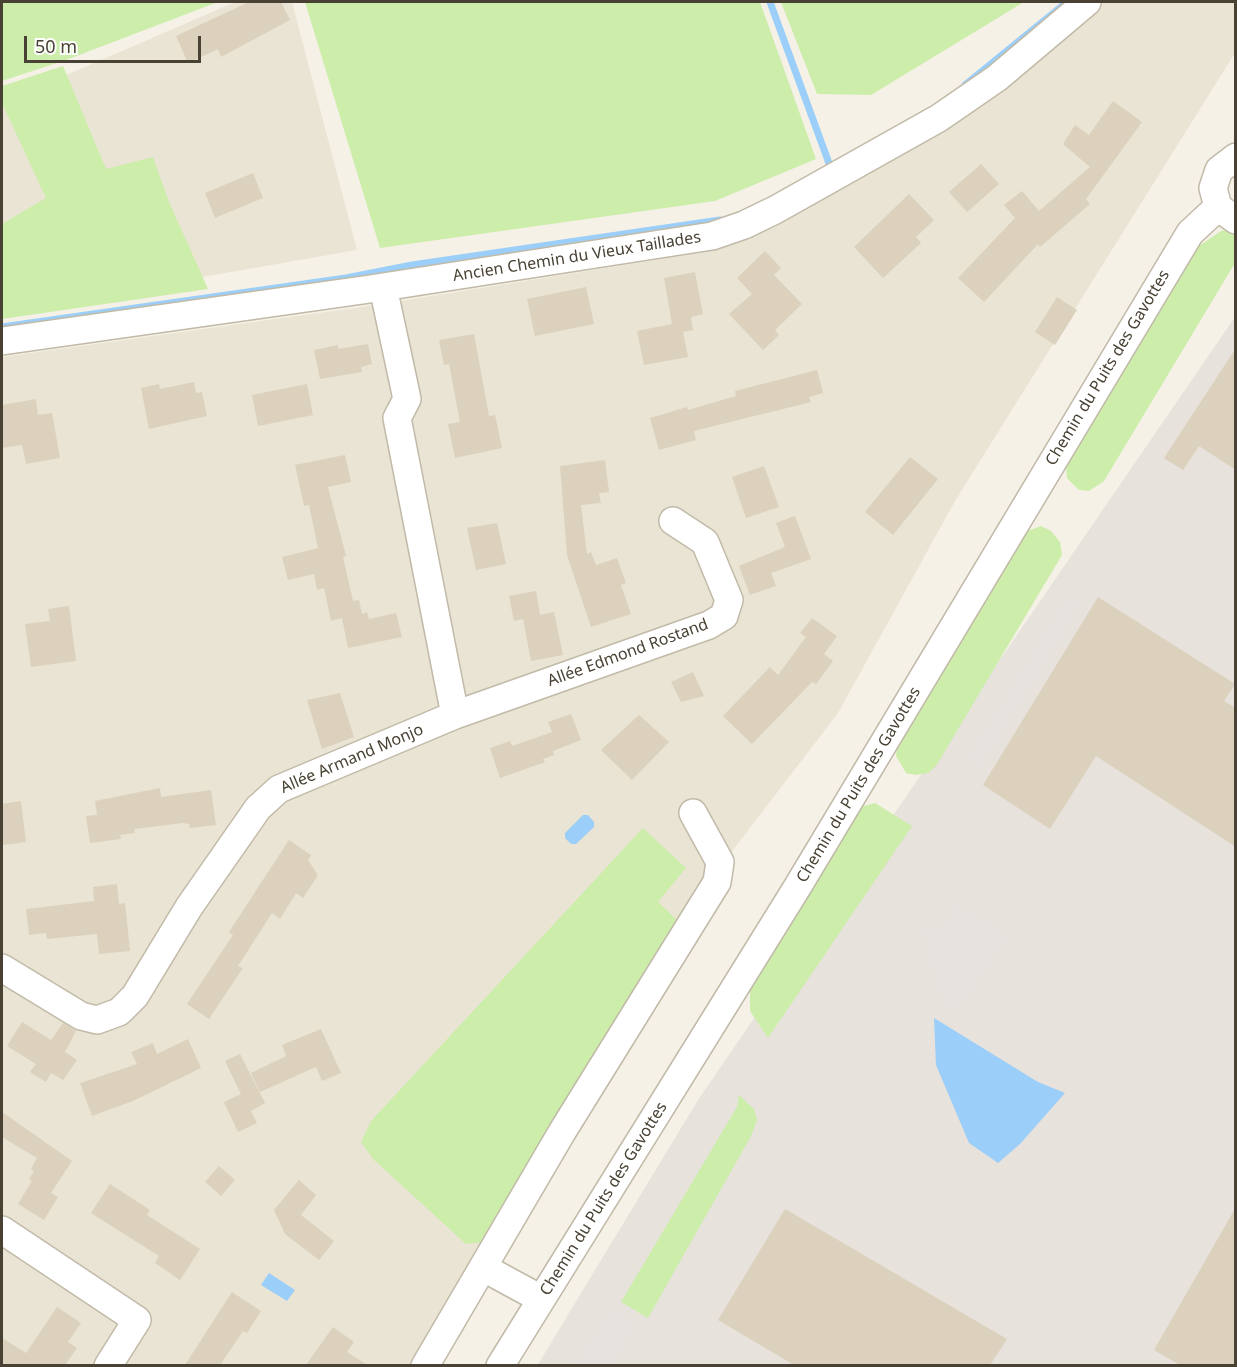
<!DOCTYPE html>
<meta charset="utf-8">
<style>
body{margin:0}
#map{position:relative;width:1237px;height:1367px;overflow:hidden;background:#f5f1e6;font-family:"Noto Sans",sans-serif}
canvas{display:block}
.frame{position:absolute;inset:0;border:3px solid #494234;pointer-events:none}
.scale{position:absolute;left:24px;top:36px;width:177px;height:27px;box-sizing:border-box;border:3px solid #494234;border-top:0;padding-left:8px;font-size:18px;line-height:21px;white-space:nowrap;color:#494234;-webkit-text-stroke:4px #fff;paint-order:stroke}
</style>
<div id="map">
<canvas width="1237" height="1367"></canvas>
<div class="frame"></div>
<div class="scale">50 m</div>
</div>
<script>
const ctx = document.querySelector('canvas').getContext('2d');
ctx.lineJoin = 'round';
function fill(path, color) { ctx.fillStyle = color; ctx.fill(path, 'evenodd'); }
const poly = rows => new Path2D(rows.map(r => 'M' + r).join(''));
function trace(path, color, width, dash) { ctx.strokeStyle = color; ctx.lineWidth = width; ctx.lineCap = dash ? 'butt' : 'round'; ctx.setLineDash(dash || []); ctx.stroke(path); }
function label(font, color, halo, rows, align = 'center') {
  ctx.font = font + ' "Noto Sans",sans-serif'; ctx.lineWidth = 4.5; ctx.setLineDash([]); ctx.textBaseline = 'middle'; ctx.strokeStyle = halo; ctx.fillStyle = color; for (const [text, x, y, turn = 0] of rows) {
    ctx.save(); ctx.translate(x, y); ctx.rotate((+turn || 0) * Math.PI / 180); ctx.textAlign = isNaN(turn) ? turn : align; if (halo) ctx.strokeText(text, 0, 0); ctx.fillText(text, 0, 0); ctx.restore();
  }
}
fill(poly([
 [235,2,292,2,357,250,2,312,2,96,69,74],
 [1101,2,1235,2,1235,53,955,501,838,713,707,884,415,1365,2,1365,2,357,369,306,700,253,775,227,947,122,1049,48]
]), '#eae4d4');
fill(poly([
 [1235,317,1235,1365,537,1366,698,1100]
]), '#e7e2db');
fill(poly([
 [2,2,218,2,66,60,2,81],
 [305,2,760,2,816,159,715,201,380,248],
 [781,2,1024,2,871,95,817,94],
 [63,66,106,169,153,157,169,202,208,289,2,319,2,224,46,198,2,103,2,86],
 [1230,230,1235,236,1235,263,1104,481,1089,491,1079,490,1067,478,1066,465,1075,443,1199,246,1221,231],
 [1041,526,1051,531,1060,542,1062,555,936,766,928,773,915,775,906,773,896,756,898,739,1025,532],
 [875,803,912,826,768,1038,750,1011,750,991,861,807],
 [643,828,686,868,658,902,678,921,484,1242,466,1244,374,1160,361,1142,371,1121],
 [739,1095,754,1109,757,1120,751,1136,648,1318,621,1302,737,1107]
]), '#cea');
fill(poly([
 [1068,591,1085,602,982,770,964,759],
 [955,902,1012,934,958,1017,939,1004,917,917,942,930],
 [610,1304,640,1323,613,1365,572,1365]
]), '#e6e3df');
fill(poly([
 [583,815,588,815,594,822,594,827,576,844,571,844,565,838,565,833],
 [934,1018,1038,1082,1065,1093,1020,1144,998,1163,969,1143,936,1065],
 [269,1273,295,1290,287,1301,261,1285]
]), '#9bcef9');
trace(poly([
 [770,2,830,166],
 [965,85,1067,2],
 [2,327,346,278,412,265,720,220]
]), '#9bcef9', 7);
fill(poly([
 [249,2,281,2,290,20,221,57,218,49,188,63,176,36],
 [1113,101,1142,122,1086,199,1090,204,1040,247,1038,244,984,302,958,278,1015,218,1004,205,1022,191,1039,211,1090,167,1063,144,1075,125,1089,135],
 [981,164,999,184,967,212,949,192],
 [253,173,263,198,215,218,205,193],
 [909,194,934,220,916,237,921,243,883,278,854,247],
 [765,251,781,268,774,275,802,304,775,330,779,335,763,350,729,314,752,294,737,278],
 [695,272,703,314,691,317,693,330,683,332,688,357,644,365,637,331,672,324,664,278],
 [586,287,594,324,535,336,527,299],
 [1057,297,1077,310,1055,345,1035,332],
 [474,334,489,416,495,415,502,448,455,458,448,424,460,422,449,364,444,365,439,340],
 [368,344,372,364,361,367,362,372,320,379,314,350,338,345,338,349],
 [1236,348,1236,470,1199,446,1183,470,1164,458],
 [817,370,823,393,809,397,811,402,694,431,696,440,659,450,650,418,687,407,688,410,736,396,735,391],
 [194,382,196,393,202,392,207,416,149,429,141,388,159,384,160,389],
 [307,384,313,415,258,426,252,395],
 [36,399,38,415,52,413,60,458,26,464,22,445,2,448,2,405],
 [345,455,351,482,328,487,346,556,343,557,353,601,359,600,362,614,367,612,369,619,396,613,402,637,348,648,342,618,331,621,324,588,317,590,314,574,288,580,282,557,318,548,309,505,304,506,295,465],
 [910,457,938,479,893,535,865,512],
 [605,460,609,492,599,493,601,503,581,505,587,554,591,552,596,565,617,558,626,583,621,585,631,614,591,627,567,555,560,466],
 [764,466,779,507,746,518,732,477],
 [795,516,811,559,771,573,776,586,750,595,739,566,785,547,776,523],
 [497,523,506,564,476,570,467,528],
 [536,591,540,615,554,612,563,655,531,661,523,619,514,621,509,596],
 [1098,597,1235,684,1224,701,1236,708,1236,847,1096,756,1050,829,983,785],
 [69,606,76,661,31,667,25,624,50,621,48,609],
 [812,618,837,636,824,654,833,661,816,684,812,682,752,744,723,716,770,667,778,675,806,637,800,633],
 [693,672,704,696,681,702,671,682],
 [340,693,354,737,322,749,307,700],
 [571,714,581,740,553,751,554,755,543,759,545,762,500,778,490,748,510,741,512,746,552,732,548,722],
 [639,715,669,742,632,780,601,750],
 [160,788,161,797,211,790,216,825,190,828,189,824,183,823,134,829,135,833,120,835,121,839,90,843,86,816,97,815,95,801],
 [21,801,26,842,3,845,2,804],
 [289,840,311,855,308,860,318,875,303,898,296,893,280,919,272,913,238,966,243,968,209,1019,187,1004,233,935,229,932],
 [117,884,119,904,125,903,130,951,99,954,97,934,47,939,46,933,29,935,26,909,94,901,93,887],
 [22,1022,51,1040,63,1023,76,1031,65,1052,77,1060,63,1080,51,1073,46,1082,30,1072,36,1064,7,1046],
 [321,1029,341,1073,322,1081,316,1067,260,1092,251,1073,286,1056,282,1045],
 [188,1039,201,1068,133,1101,92,1116,80,1083,137,1064,131,1052,153,1043,157,1054],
 [240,1054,265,1103,251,1111,257,1123,238,1132,224,1102,241,1094,225,1061],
 [2,1112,72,1161,51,1193,58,1197,44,1220,18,1204,32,1181,29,1179,34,1171,31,1169,37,1158,2,1137],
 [219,1166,235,1180,221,1196,205,1182],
 [299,1180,316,1195,301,1215,334,1241,319,1260,285,1234,274,1210],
 [110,1184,150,1210,147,1215,200,1249,180,1280,155,1263,159,1256,91,1213],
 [1236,1207,1236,1365,1180,1365,1154,1350],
 [785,1209,1007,1339,990,1365,794,1365,718,1320],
 [232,1292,261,1311,247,1333,243,1331,220,1365,185,1365],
 [57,1307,81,1323,68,1342,77,1348,65,1365,2,1365,2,1338,26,1353],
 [333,1327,354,1342,347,1352,367,1365,306,1365]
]), '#dbd1bd');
const minor = poly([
 [1236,157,1219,170,1213,188,1218,207,1236,220],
 [2,341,370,289,712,236,744,225,775,210,939,118,997,78,1087,2],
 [455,715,709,625,724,616,729,600,705,542,673,521],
 [2,968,81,1016,97,1020,119,1012,135,996,189,907,258,808,279,789,455,715,397,418,407,399,383,287],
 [2,1230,137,1320,108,1366],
 [484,1268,541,1299],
 [425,1366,562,1132,717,882,720,862,693,813],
 [500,1366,798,886,1190,233,1218,207]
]);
trace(minor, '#c2baa8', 30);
trace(minor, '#fff', 27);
label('16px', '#494234', '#fff', [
 ["Ancien Chemin du Vieux Taillades",577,257,-9],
 ["Chemin du Puits des Gavottes",1108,368,-59],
 ["Allée Edmond Rostand",628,653,-20],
 ["Allée Armand Monjo",352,759,-23],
 ["Chemin du Puits des Gavottes",859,785,-59],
 ["Chemin du Puits des Gavottes",604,1199,-58]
]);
</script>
